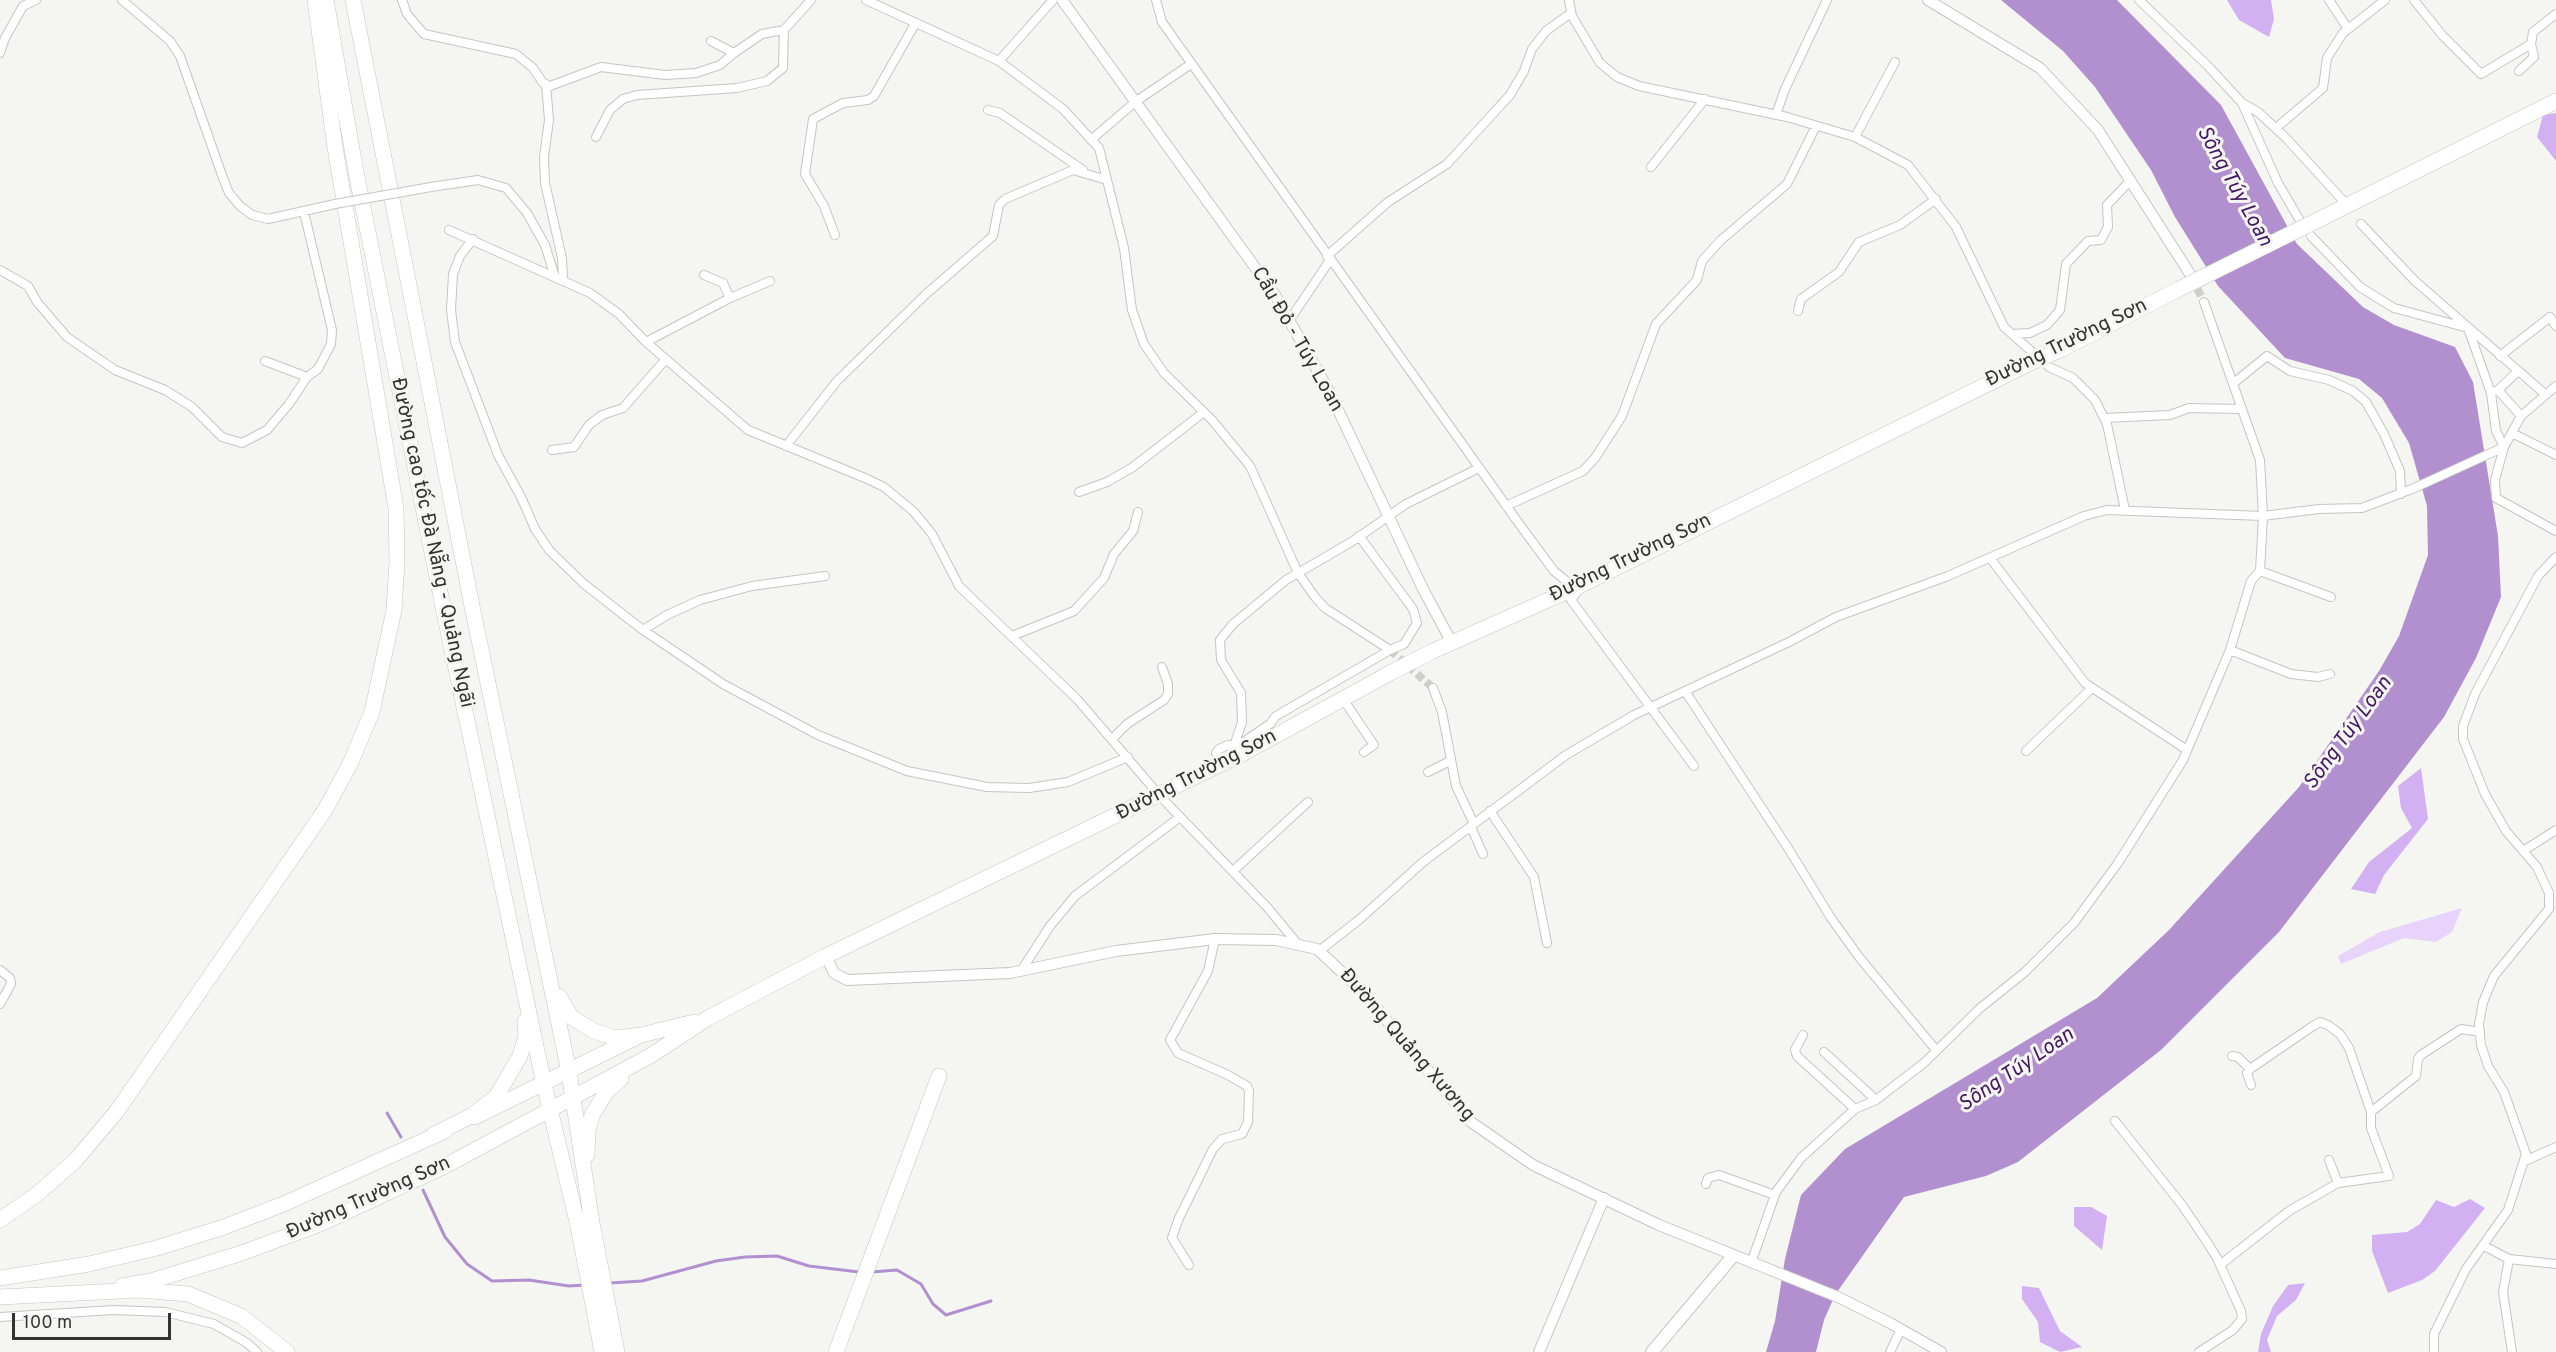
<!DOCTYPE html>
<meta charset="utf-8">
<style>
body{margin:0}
#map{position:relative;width:2556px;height:1352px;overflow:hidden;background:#f5f6f2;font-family:Overpass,sans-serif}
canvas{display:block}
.scale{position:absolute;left:12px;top:1313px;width:159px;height:27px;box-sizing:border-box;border:3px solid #333432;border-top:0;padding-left:8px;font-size:18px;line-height:21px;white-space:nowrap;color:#333432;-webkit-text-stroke:4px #f5f6f2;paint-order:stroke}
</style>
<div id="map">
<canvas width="2556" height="1352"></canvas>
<div class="scale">100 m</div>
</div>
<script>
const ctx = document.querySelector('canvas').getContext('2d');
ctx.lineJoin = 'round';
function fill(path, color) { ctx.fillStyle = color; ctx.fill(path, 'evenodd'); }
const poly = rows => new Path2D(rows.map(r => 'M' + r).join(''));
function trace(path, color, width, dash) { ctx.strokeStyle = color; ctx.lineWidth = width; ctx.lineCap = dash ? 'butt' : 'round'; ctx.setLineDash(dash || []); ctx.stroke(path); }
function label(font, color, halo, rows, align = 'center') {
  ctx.font = font + ' Overpass,sans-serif'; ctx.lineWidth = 6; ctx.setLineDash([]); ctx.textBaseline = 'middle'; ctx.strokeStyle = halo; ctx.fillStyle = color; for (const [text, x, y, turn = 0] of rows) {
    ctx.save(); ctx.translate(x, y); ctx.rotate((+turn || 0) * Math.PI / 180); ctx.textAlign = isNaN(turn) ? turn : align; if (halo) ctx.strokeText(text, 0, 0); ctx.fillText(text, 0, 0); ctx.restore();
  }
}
fill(poly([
 [2462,908,2452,932,2436,942,2404,938,2341,964,2338,956,2380,932]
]), '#e8d3fa');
fill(poly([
 [2227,0,2271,0,2274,19,2269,37,2239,20],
 [2556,113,2556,161,2537,137,2543,115],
 [2421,768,2428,819,2384,875,2375,894,2351,889,2369,862,2412,828,2401,808,2398,786],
 [2470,1199,2485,1208,2435,1271,2422,1280,2388,1293,2372,1251,2372,1235,2407,1232,2420,1224,2436,1200,2454,1207],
 [2074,1207,2091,1207,2107,1216,2102,1250,2074,1226],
 [2305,1283,2296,1300,2277,1316,2267,1340,2271,1352,2258,1352,2261,1334,2273,1306,2288,1285],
 [2022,1286,2039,1288,2060,1331,2082,1347,2060,1352,2040,1342,2038,1322,2022,1299]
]), '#d3b0f2');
fill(poly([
 [2001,0,2117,0,2221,105,2297,244,2363,307,2394,325,2455,347,2473,382,2498,536,2501,597,2476,658,2444,717,2279,932,2161,1050,2018,1162,1986,1176,1904,1197,1835,1295,1824,1320,1816,1352,1766,1352,1775,1321,1785,1259,1801,1195,1845,1149,2097,998,2169,930,2299,787,2379,671,2399,636,2428,555,2427,506,2409,443,2382,398,2359,379,2285,358,2218,286,2175,217,2151,170,2095,87,2063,51]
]), '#b290d0');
trace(poly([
 [387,1113,401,1137],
 [423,1190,445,1237,467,1264,492,1281,529,1280,569,1286,585,1285],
 [872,1272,897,1270,921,1284,933,1304,946,1315,991,1301],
 [610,1283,642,1281,716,1261,745,1257,777,1256,809,1266,859,1272]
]), '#b290d0', 3);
trace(poly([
 [2192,278,2204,302],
 [1390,650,1433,688]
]), '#cecfcc', 8, [8, 4]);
const minor = poly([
 [122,0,170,41,180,56,223,178,229,193,240,206,252,215,268,219,335,204],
 [402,0,407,14,424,34,516,54,533,68,543,83,550,86,601,67,665,75,696,73,720,65,734,53],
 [866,0,999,61,1063,109,1099,148,1124,248,1132,310,1144,344,1164,373,1212,420,1250,466,1298,573,1315,597,1325,608,1390,650,1404,644,1417,623,1413,609,1359,536],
 [1156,0,1162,22,1520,525,1554,571,1575,588,1577,592,1571,600,1574,604,1694,766],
 [1569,0,1572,16,1600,63,1617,77,1639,86,1787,117,1855,137,1908,165,1956,227,2004,327,2049,367,2073,378,2095,400,2107,424,2125,510],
 [2139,0,2208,66,2242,103,2258,112,2286,138,2347,205],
 [2329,0,2348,29],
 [2414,0,2442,35,2481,74,2531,44],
 [711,41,734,53,762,34,784,30,811,0],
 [0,53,5,38,23,6,36,0],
 [999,61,1053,0],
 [2519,71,2534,57,2531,44,2533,32,2556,14],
 [546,84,549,120,544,157,545,183,562,258,563,279],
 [2242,103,2278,183,2299,219],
 [988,110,1000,113,1083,170],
 [1776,115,1785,89,1827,0],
 [2276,128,2323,88,2327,58,2343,33,2385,0],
 [596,137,610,110,623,99,637,95,737,88,767,81,783,68,784,30],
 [1855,137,1895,62],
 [1091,140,1135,102,1191,64],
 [1651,167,1705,99],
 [431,187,478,180,506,188,527,213,545,245,554,274],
 [2361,224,2415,281,2545,394],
 [449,230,590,293,619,314,646,342,748,430,865,478,884,487,914,512,932,534,959,586,1077,699,1159,795,1267,907,1296,942],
 [835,235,824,206,805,174,813,119,843,103,868,100,874,96,915,24],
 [473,239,460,256,453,274,451,310,455,342,498,455,521,497,535,529,549,550,584,584,643,630,723,684,818,735,907,771,987,787,1029,788,1068,782,1128,757],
 [1327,256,1388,202,1447,164,1510,95,1524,71,1532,49,1546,31,1571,13],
 [0,270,28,286,37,302,67,337,115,370,165,390,192,407,222,437,242,443,267,430,289,404,307,377],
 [704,275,723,283,730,298,770,281],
 [1798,311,1801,299,1839,272,1859,242,1900,225,1936,199],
 [1289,321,1330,260],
 [2012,334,2030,333,2047,325,2060,310,2066,264,2088,241,2101,240,2108,227,2107,205,2131,180],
 [646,342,730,298],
 [2500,356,2550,317,2556,326],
 [265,361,307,377,318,369,331,344,332,330,304,212],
 [2235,382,2267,356,2290,371,2329,380,2353,391,2366,402,2384,434,2400,471,2401,494],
 [2556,386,2521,416,2504,447,2495,480,2496,498,2556,531],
 [2498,390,2521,416],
 [2491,393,2498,390,2518,371],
 [2104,418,2170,415,2189,408,2242,409],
 [2512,433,2556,455],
 [786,446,837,381,925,295,993,236,999,205,1005,199,1073,170,1107,180],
 [552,450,574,447,589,425,602,415,623,408,666,359],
 [1079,492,1107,482,1133,467,1204,412],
 [1506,506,1583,471,1595,458,1622,416,1656,324,1697,280,1702,261,1721,240,1787,184,1816,126],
 [1990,558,2085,683,2187,750],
 [2260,571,2331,597],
 [643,630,667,615,700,600,752,586,825,576],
 [1012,636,1074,611,1104,578,1114,554,1133,531,1138,512],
 [2230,650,2291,674,2318,677,2330,674],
 [1433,688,1442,712,1456,786,1474,824],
 [1685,691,1788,848,1831,918,1859,957,1936,1050],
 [1343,699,1374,745,1364,752],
 [1113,738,1127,724,1164,700,1168,694,1168,684,1162,667],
 [1239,745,1236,740,1242,722,1241,693,1221,660,1220,640,1233,624,1286,580,1353,541,1406,504,1479,468],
 [2026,751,2092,688],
 [1221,765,1216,753,1219,749,1228,745,1239,745,1270,724,1276,716,1390,650],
 [1428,772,1450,761],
 [1490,811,1534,877,1547,943],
 [1471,827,1483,854],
 [2523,851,2556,830],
 [1233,871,1308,802],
 [1319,951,1360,919,1423,862,1566,755,1634,715,1789,642,1836,617,1948,576,2084,516,2107,510,2263,516,2319,509,2362,508,2412,489,2504,447,2496,431,2491,393,2468,328,2394,308,2360,287,2311,236],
 [0,970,10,978,11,984,0,1004],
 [1021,971,1050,926,1075,896,1180,817],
 [1803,1035,1795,1050,1797,1056,1855,1109],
 [1824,1052,1876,1100],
 [2232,1056,2238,1057,2250,1069],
 [2371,1112,2416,1076,2418,1059,2421,1055,2461,1029,2480,1032],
 [2115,1121,2182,1205,2205,1239,2217,1258,2241,1311,2242,1319,2233,1330,2199,1352],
 [2329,1160,2338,1183],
 [2525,1161,2556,1147],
 [1706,1184,1708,1178,1719,1175,1775,1195],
 [2484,1246,2509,1259,2556,1264],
 [2509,1259,2503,1292,2512,1352],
 [1751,1263,1776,1192,1801,1158,1855,1109,1876,1100,1924,1063,1979,1009,2025,972,2074,923,2118,863,2183,760,2230,650,2251,581,2260,571,2263,516,2260,460,2204,302],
 [1189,1265,1172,1238,1179,1218,1213,1149,1222,1139,1242,1134,1248,1122,1249,1091,1247,1086,1228,1075,1178,1053,1170,1040,1208,971,1215,939],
 [2220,1265,2289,1211,2338,1183,2389,1176,2371,1128,2371,1112,2349,1048,2340,1034,2328,1025,2320,1022,2313,1026,2250,1069,2247,1073,2251,1085],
 [0,1317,114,1310,165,1312,214,1324,247,1343,257,1352],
 [1890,1352,1901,1329],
 [2434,1352,2434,1334,2466,1269,2508,1210,2526,1154,2504,1092,2488,1066,2481,1045,2479,1024,2483,1002,2494,976,2549,909,2549,893,2537,867,2506,831,2485,794,2463,739,2463,726,2475,694,2538,576,2556,557]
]);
const tertiary = poly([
 [1062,0,1275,295,1330,393,1423,589,1452,643],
 [1928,0,2040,68,2098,130,2190,274],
 [826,956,834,973,847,980,1010,973,1116,951,1215,939,1276,940,1317,949,1364,993,1471,1122,1533,1165,1659,1225,1838,1297,1890,1323,1941,1352],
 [1539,1352,1604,1198]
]);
const secondary = poly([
 [1652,1352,1733,1256]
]);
const trunk = poly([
 [2322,218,2556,101],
 [2062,349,2179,289],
 [1433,651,1575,588,2024,366],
 [569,1072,592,1223,617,1352],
 [544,1084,578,1226,602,1352],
 [475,1117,641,1035,694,1022],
 [587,1155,588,1130,592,1115,607,1091,621,1079],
 [0,1278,89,1264,157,1248,224,1227,286,1203,445,1131],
 [122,1286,151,1281,239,1254,320,1224,445,1166,650,1056,708,1018,826,956,1244,753,1392,672]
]);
const motorway = poly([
 [326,0,356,172,444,612,544,1084],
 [353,0,473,611,569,1072],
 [559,996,571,1017,594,1031,616,1038,641,1035],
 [433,1135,471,1116,496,1097,520,1056,526,1036,525,1021],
 [0,1220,36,1195,75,1161,117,1111,325,810,351,762,372,712,394,610,397,563,396,508,335,147,315,0],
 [0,1297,139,1290,188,1294,241,1316,287,1352],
 [836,1352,939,1076]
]);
trace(minor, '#c4c6c2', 10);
trace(tertiary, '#c4c6c2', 12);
trace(secondary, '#c4c6c2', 14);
trace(trunk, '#c4c6c2', 16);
trace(motorway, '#c4c6c2', 16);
trace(minor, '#fff', 8);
trace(tertiary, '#fff', 10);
trace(secondary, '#fff', 12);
trace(trunk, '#fff', 15);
trace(motorway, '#fff', 15);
const minorBridge = poly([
 [335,204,431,187]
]);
const trunkBridge = poly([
 [2179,289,2322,218],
 [2024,366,2062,349],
 [1392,672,1433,651]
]);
trace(minorBridge, '#c4c6c2', 10, []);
trace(trunkBridge, '#c4c6c2', 16, []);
trace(minorBridge, '#fff', 8);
trace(trunkBridge, '#fff', 15);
label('20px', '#333432', '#f5f6f2', [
 ["Cầu Đỏ - Túy Loan",1296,340,60],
 ["Đường Trường Sơn",2067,344,-26],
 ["Đường cao tốc Đà Nẵng - Quảng Ngãi",431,543,78],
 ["Đường Trường Sơn",1631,559,-26],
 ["Đường Trường Sơn",1197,776,-27],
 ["Đường Quảng Xương",1406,1046,49],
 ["Đường Trường Sơn",369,1199,-24]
]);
label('italic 21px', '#451763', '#f5f6f2', [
 ["Sông Túy Loan",2233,187,61],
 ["Sông Túy Loan",2349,734,-54],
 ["Sông Túy Loan",2017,1071,-34]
]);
</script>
